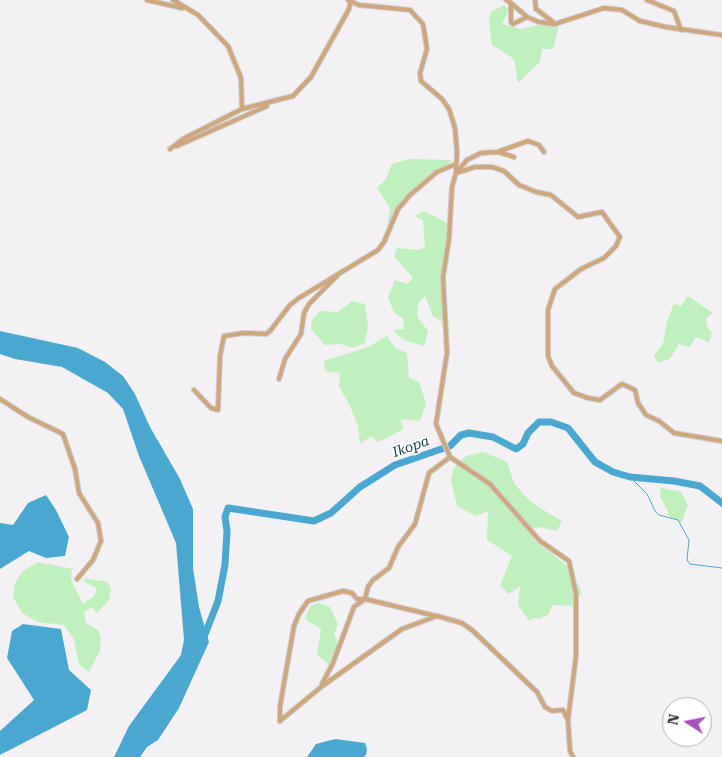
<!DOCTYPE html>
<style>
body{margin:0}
#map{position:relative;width:722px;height:757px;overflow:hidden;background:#f4f1f4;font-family:"Roboto Serif",serif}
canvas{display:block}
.north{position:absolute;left:662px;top:697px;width:50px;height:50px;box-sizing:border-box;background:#fff;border:1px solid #b0b0b1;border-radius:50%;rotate:281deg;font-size:14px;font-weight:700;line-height:20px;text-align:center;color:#3a393b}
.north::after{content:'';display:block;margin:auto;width:18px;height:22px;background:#a950bc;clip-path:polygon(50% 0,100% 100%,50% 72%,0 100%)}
</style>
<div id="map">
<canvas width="722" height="757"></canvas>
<div class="north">N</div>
</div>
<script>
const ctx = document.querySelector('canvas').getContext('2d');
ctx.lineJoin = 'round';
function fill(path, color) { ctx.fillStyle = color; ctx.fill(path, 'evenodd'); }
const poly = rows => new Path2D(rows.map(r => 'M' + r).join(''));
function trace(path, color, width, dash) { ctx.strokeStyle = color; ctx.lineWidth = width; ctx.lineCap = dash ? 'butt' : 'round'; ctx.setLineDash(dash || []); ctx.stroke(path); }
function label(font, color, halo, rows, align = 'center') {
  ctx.font = font + ' "Roboto Serif",serif'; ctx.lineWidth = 4; ctx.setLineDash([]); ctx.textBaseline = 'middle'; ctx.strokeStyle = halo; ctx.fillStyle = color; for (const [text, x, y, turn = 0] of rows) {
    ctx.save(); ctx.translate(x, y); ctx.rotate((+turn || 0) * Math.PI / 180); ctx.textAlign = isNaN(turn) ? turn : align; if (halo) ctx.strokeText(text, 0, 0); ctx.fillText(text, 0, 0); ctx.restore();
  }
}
fill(poly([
 [504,5,509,10,502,24,521,29,543,24,559,27,553,49,542,49,540,62,518,83,514,59,492,45,489,22,491,12],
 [410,159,453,160,420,185,404,203,389,226,388,219,390,208,377,188,386,179,392,164],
 [424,211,449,224,447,252,442,269,445,323,433,316,425,296,418,304,417,316,428,331,424,346,404,340,392,330,404,329,403,319,394,312,388,298,395,280,407,284,413,278,394,256,397,248,419,250,425,247,423,220,414,216],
 [688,296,713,313,706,318,707,326,712,333,709,342,695,337,690,347,679,344,670,359,658,363,654,355,663,344,667,321,674,304,681,306],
 [352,301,365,304,368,327,365,343,352,348,341,344,325,345,311,329,312,320,320,311,338,312],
 [387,336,395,348,407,353,409,378,419,382,426,403,420,421,406,419,400,420,404,429,378,442,371,436,360,444,358,426,350,406,339,386,340,373,325,371,324,361,368,347],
 [483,452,507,462,514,483,525,496,538,507,562,521,557,531,539,527,528,530,535,541,570,568,582,593,576,599,574,606,552,605,549,614,540,619,534,618,529,621,518,605,520,586,509,594,500,586,512,556,487,540,488,511,476,516,457,506,451,480,454,468,466,456],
 [661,488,681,492,688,505,681,523,667,515,668,511,660,497],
 [38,562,72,569,71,580,83,604,95,595,96,588,85,582,84,578,107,582,111,588,109,600,97,613,92,607,84,612,86,623,98,630,101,638,100,651,89,672,79,665,74,639,64,625,38,622,22,613,13,597,15,583,23,571],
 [319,603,330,607,338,624,334,634,337,640,338,660,331,666,317,655,321,629,305,619,310,606]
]), '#bff0bd');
fill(poly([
 [0,331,78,348,105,362,123,376,135,394,150,427,180,479,193,509,193,568,199,607,209,642,179,708,158,740,147,747,140,757,114,757,129,726,181,655,184,640,176,543,139,456,123,409,108,393,62,367,15,359,0,354],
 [46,495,56,510,69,537,65,556,46,558,29,551,0,569,0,523,13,525,28,503],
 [23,624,61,629,69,670,91,690,87,710,0,755,0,731,34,700,7,658,12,631],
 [335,739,365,743,367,749,366,755,363,757,307,757,316,744]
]), '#4aa7d0');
trace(poly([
 [630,477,647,494,655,511,659,515,678,520,689,540,687,560,690,564,722,568]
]), '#4aa7d0', 1);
trace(poly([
 [202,642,218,601,225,565,227,531,225,517,228,508,314,521,331,513,360,487,395,465,450,446,461,435,469,433,493,437,516,449,523,444,528,433,539,422,551,422,568,428,595,462,613,472,630,477,674,481,700,486,722,503]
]), '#4aa7d0', 7);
const minor = poly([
 [147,0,182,8],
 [173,0,198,15,228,46,241,78,242,109],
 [348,0,359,5,410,10,423,24,427,49,420,73,421,81,442,99,449,109,455,128,457,152,456,173,452,187,449,239,443,277,447,353,436,424,450,457,490,484,540,541,569,561,576,594,576,656,568,720,570,751,573,757],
 [506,0,511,3,511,22,513,24,527,17,539,22,555,24,604,8,622,10,640,21,666,27,722,35],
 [535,0,536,9,553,22],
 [647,0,674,11,681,30],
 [511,3,527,17],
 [177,146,267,106],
 [170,149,183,139,242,109,293,96,311,77,349,9,351,0],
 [500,151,528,141,539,145,544,152],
 [456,173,475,167,492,167,504,171,519,185,536,192,551,195,578,217,602,212,620,237,616,246,604,258,581,269,555,289,548,310,548,356,552,366,574,393,588,398,600,400,622,384,635,390,638,403,646,415,659,421,674,433,722,441],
 [456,173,467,160,481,153,498,152,514,157],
 [279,379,285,359,301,334,304,313,309,304,337,276],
 [194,390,211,408,218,410,220,356,224,336,244,333,266,334,270,331,290,305,299,298,378,250,384,242,398,209,410,195,437,172,456,164],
 [0,399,28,417,63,434,75,469,79,493,98,523,101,541,93,560,77,579],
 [322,684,333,663,354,607,365,599,368,587,373,580,389,568,398,547,415,524,429,473,450,457],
 [280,721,321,687,402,629,437,616,462,623,472,630,537,692,545,707,552,711,563,710,568,720],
 [280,721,280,706,294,626,299,614,308,601,343,591,352,593,357,599,365,599,436,616]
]);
trace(minor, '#cfcccf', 6);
trace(minor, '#cfa77c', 4);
label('italic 14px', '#194254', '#fff', [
 ["Ikopa",411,447,-20]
]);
</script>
